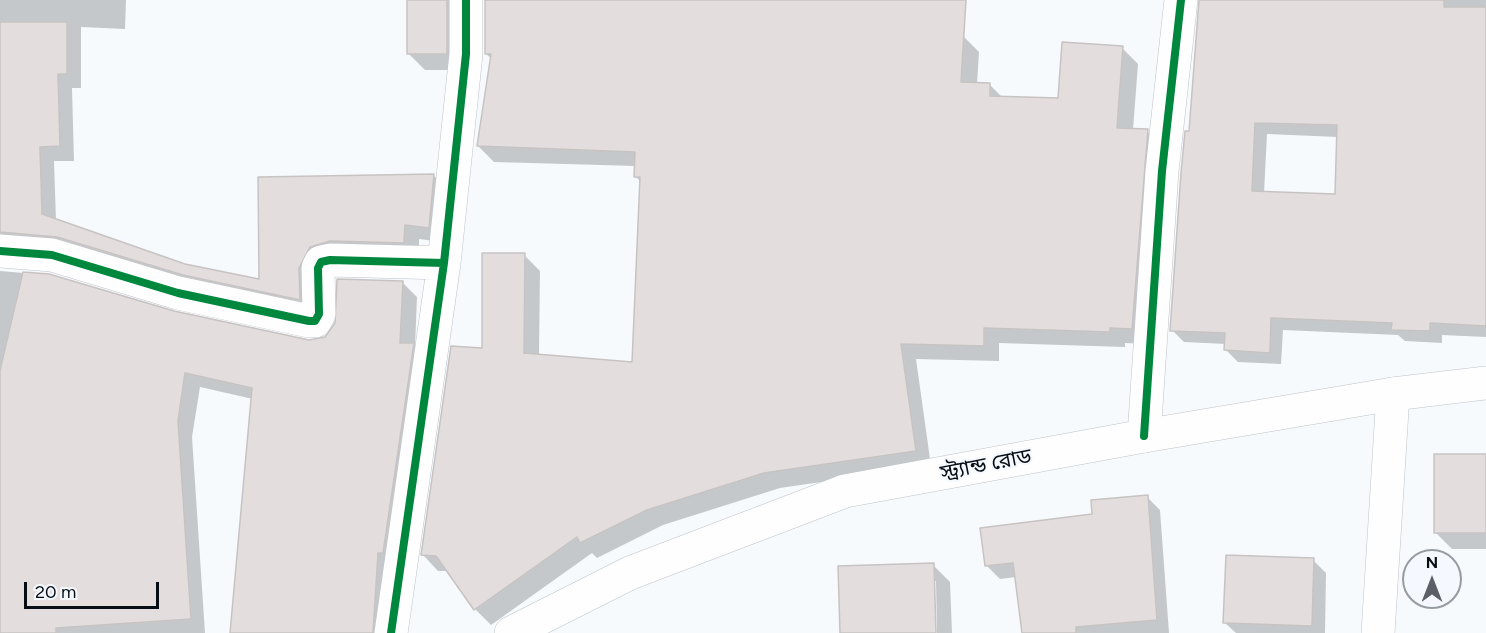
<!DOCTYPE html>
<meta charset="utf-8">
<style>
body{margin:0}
#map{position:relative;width:1486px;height:633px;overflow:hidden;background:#f7fafd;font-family:Figtree,sans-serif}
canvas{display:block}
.north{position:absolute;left:1402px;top:549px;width:60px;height:60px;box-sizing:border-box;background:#f5f9ff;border:2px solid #959ba1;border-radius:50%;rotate:0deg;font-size:16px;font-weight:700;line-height:24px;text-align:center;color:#060d15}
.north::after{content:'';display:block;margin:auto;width:21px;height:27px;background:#5a6066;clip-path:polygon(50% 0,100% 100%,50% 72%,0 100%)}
.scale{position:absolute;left:24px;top:582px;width:135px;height:27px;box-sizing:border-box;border:3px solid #060d15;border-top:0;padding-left:8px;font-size:18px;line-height:21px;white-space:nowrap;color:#060d15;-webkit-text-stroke:4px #f5f9ff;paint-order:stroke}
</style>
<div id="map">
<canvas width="1486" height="633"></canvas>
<div class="north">N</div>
<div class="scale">20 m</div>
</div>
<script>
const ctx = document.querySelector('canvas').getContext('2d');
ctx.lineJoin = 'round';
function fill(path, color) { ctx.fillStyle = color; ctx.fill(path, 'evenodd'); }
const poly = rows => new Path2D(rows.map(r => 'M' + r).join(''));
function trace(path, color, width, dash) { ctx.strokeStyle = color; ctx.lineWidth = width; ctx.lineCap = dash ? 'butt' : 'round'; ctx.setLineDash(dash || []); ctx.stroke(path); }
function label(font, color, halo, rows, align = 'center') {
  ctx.font = font + ' Figtree,"Noto Sans Bengali",sans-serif'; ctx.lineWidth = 4.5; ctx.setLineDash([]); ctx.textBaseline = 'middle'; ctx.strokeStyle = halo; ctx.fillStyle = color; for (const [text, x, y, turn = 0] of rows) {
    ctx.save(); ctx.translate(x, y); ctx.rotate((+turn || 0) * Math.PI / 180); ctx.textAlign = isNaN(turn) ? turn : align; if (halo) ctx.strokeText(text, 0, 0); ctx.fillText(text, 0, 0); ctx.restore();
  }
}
fill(poly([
 [0,0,126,0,125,29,81,27,81,88,72,88,74,161,54,161,56,221,185,265,260,281,259,179,434,176,449,190,443,242,419,239,419,257,346,255,314,314,0,255],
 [409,0,472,0,462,70,425,70,409,54],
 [486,0,815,0,963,36,979,52,977,84,989,84,1003,98,1059,99,1122,48,1138,64,1133,130,1147,131,1163,147,1148,344,1125,343,1125,347,999,343,999,361,916,359,931,466,780,488,663,525,597,558,592,553,491,625,475,609,448,571,438,571,423,555,483,349,524,255,540,271,539,355,634,364,641,182,635,176,636,166,494,162,478,146,492,59,486,54],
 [1201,0,1486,0,1486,337,1442,335,1442,343,1405,341,1398,335,1283,330,1281,364,1238,362,1226,350,1226,344,1184,342,1172,330],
 [1267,134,1338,137,1336,196,1264,193],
 [0,271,48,275,174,313,309,341,326,338,402,282,417,297,415,347,428,360,388,633,232,633,253,399,200,387,192,437,205,633,0,633],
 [1486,456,1486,549,1452,549,1435,532],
 [1147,497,1160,510,1169,633,1023,633,1016,577,1000,579,987,566,1093,516],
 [1313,560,1326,573,1325,633,1236,633,1224,622],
 [933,565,950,582,952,633,937,633,936,581,933,581,934,633,841,633]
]), '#0003');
const building = poly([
 [407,0,447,0,447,54,407,54,407,0],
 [485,0,966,0,961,82,990,83,990,96,1058,98,1062,42,1123,46,1117,128,1148,129,1132,329,1110,328,1110,332,984,328,984,346,901,344,916,451,764,473,647,510,580,543,577,537,474,610,436,556,421,555,451,346,482,348,482,253,525,253,524,353,632,362,640,177,634,177,635,152,477,146,491,54,485,54,485,0],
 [1199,0,1444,0,1444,7,1486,7,1486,326,1430,323,1430,331,1391,330,1392,323,1271,318,1270,353,1224,350,1225,333,1170,331,1181,173,1185,131,1189,131,1199,0],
 [1255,123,1337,125,1335,194,1252,191,1255,123],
 [0,22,67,22,67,74,58,74,60,146,40,147,42,214,185,264,259,279,258,177,434,174,429,228,405,225,404,243,330,241,310,247,299,268,300,300,183,275,57,237,0,232,0,22],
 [23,272,49,274,174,311,309,340,325,337,335,323,337,279,403,281,400,343,414,343,383,553,378,553,373,633,230,633,252,388,185,373,178,421,191,619,56,628,56,633,0,633,0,370,23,272],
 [1434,454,1486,454,1486,533,1434,533,1434,454],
 [1148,495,1157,620,1076,627,1076,633,1022,633,1013,563,985,566,980,528,1092,514,1091,500,1148,495],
 [1226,555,1314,558,1312,626,1223,623,1226,555],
 [934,563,936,633,840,633,838,566,934,563]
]);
fill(building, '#e3dedd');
trace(building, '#c7c3c2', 1.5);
const minor = poly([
 [0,251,52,255,178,293,309,321,315,321,319,314,318,268,321,262,330,260,444,263],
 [1144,436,1162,171,1181,0],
 [391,633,444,263,466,54,466,0],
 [1378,633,1393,394]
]);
const major = poly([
 [511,633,630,573,845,491,1144,436,1393,394,1486,383]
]);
trace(minor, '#bec3c9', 34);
trace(major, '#bec3c9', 34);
trace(minor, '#fefeff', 33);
trace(major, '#fefeff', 33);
trace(poly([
 [0,251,52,255,178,293,309,321,315,321,319,314,318,268,321,262,330,260,444,263],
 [1144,436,1162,171,1181,0],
 [391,633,444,263,466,54,466,0]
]), '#00873e', 8);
label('21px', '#060d15', '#f5f9ff', [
 ["স্ট্র্যান্ড রোড",986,465,-11]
]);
</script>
